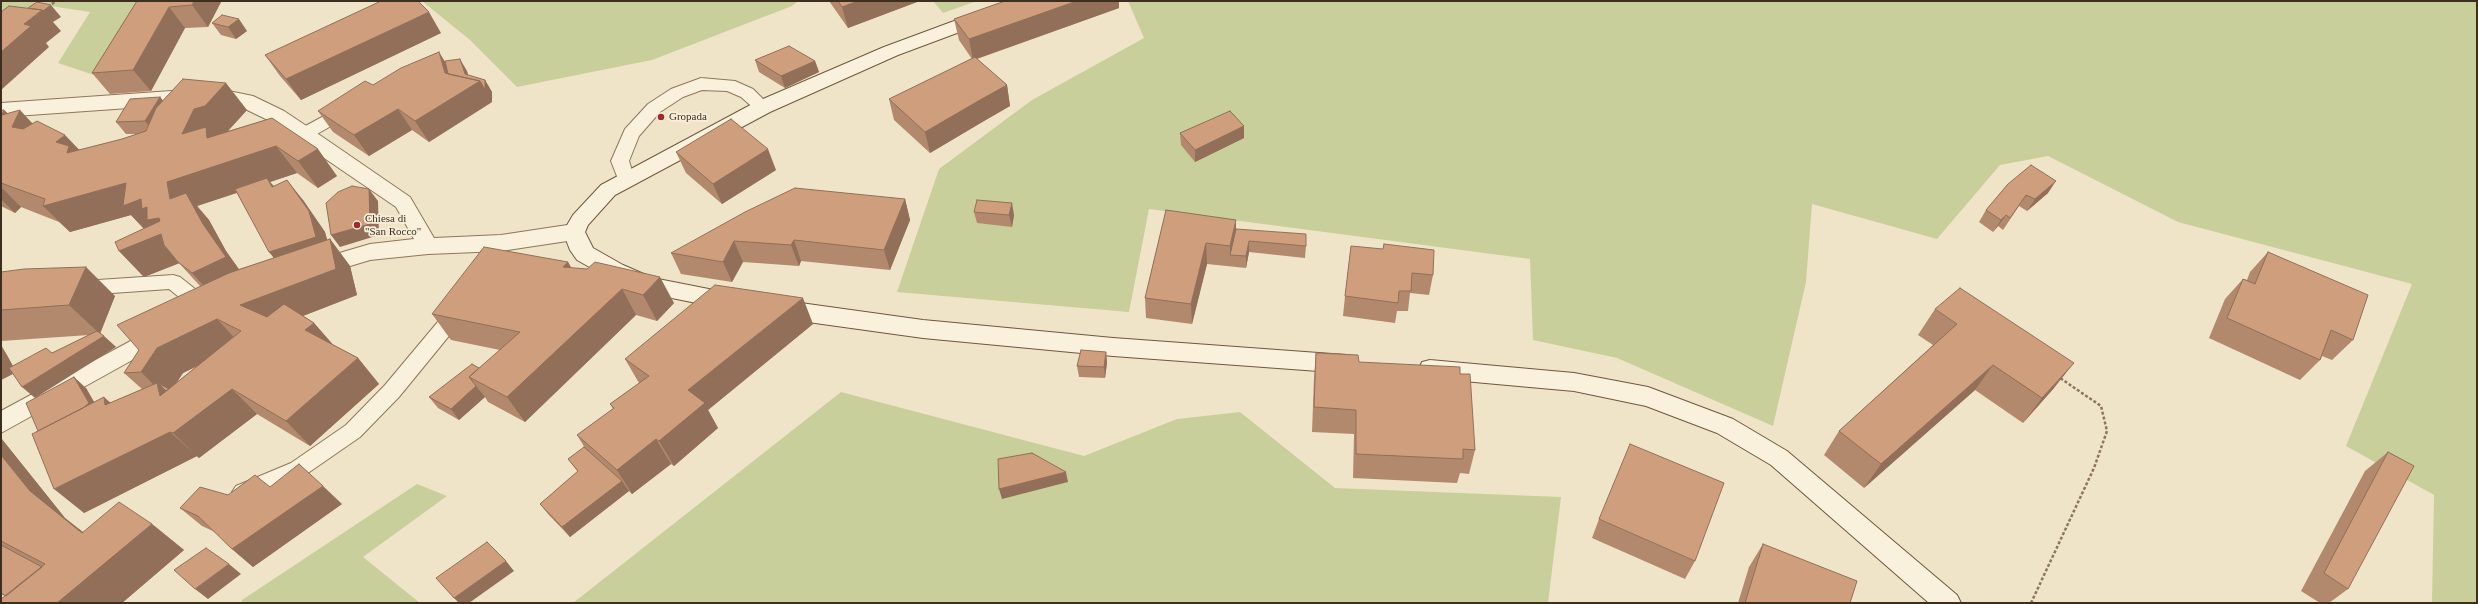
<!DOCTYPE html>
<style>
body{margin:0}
#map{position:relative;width:2478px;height:604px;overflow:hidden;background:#f0e4c8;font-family:Georgia,serif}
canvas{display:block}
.frame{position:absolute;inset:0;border:2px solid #3d2e20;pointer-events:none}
</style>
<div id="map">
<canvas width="2478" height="604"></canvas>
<div class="frame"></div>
</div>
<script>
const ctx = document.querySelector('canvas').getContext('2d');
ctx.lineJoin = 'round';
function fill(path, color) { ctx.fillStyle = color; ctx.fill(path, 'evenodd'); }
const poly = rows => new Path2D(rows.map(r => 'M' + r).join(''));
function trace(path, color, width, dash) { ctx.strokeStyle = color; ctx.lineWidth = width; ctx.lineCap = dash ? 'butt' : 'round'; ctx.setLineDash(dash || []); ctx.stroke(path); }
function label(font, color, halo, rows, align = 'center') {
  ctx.font = font + ' Georgia,serif'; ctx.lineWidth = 3.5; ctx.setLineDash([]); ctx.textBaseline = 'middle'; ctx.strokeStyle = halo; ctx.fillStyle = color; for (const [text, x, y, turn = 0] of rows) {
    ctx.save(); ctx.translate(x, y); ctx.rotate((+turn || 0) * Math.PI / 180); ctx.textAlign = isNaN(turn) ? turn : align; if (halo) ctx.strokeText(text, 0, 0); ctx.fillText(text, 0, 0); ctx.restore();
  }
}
fill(poly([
 [1,1,154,1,103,78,58,63,90,12,37,4,1,31],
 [422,1,798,1,792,6,652,60,517,87,470,40],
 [933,1,977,1,943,13],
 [1128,1,2477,1,2477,603,2432,603,2434,495,2346,446,2412,284,2178,222,2048,156,2000,165,1937,239,1812,204,1806,282,1773,426,1617,358,1533,340,1530,259,1149,209,1129,312,897,292,939,169,1032,100,1144,38],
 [841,392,1084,456,1177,419,1240,412,1335,488,1561,497,1548,603,573,603],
 [417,484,447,496,363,557,420,603,242,603,242,600]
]), '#c9cf9b');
const lane = poly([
 [701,78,735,81,753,89,771,107,769,111,763,113,757,111,741,97,727,91,702,90,683,97,660,112,639,136,629,161,635,180,632,184,626,186,620,184,611,161,625,129,648,104,671,89,701,78],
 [348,103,354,105,356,109,354,113,310,138,304,140,298,138,295,134,298,130,348,103],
 [173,275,180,277,214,304,217,309,214,314,207,316,200,314,169,289,98,294,73,288,71,283,73,278,80,276,98,280,173,275],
 [459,303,466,305,469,310,466,315,399,397,360,437,305,475,243,501,236,498,232,492,236,486,291,463,346,425,385,385,452,305,459,303]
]);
const street = poly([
 [214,88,253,96,284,111,311,129,410,197,434,238,501,235,574,224,581,226,585,232,581,238,574,240,501,251,428,254,370,260,317,276,309,274,306,268,309,262,370,244,414,239,396,207,270,121,241,107,214,102,1,117,1,103,214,88],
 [164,323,172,326,175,332,172,338,1,433,1,411,164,323]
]);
const secondary = poly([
 [1008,1,1035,1,1032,5,898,55,770,112,615,195,588,225,585,232,593,248,623,265,653,278,739,295,742,301,739,307,731,310,642,292,607,277,577,260,570,250,563,232,573,215,601,185,756,102,884,47,1008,1],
 [779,300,923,320,1113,338,1346,355,1354,358,1357,364,1354,370,1346,373,1113,356,923,338,779,318,771,315,768,309,771,303,779,300],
 [1430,360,1574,373,1648,387,1733,419,1787,451,1957,595,1961,603,1929,603,1771,465,1717,433,1646,406,1574,391,1430,378,1422,376,1419,369,1422,362,1430,360]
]);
trace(lane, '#8d765c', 2);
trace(street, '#8d765c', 2);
trace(secondary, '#6f573f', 2);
trace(poly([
 [48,7,56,1],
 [2031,603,2094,468,2107,431,2101,406,2060,378]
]), '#8d765c', 2.5, [3, 2]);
fill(lane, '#faf1dc');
fill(street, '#faf1dc');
fill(secondary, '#faf1dc');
fill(poly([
 [137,1,220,1,221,2,208,27,185,28,151,91,110,94,92,73],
 [829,1,917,1,917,2,848,28],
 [1005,1,1119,1,1119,8,977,59,1007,85,1010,106,984,121,930,153,894,120,889,99,972,59,959,40,954,19],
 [212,23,247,31,236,39,221,35],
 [441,33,301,100,280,76,265,55],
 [755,60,815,61,819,72,785,88,759,72],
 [445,61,467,71,468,75,485,80,492,92,492,102,429,142,412,130,369,156,333,132,318,111,373,85],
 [160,97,163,101,247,110,228,131,272,118,337,176,318,188,297,173,270,182,274,186,303,200,325,232,327,240,330,239,350,266,357,295,303,316,314,323,333,345,358,358,379,384,310,446,257,414,199,458,197,456,84,513,38,431,86,388,94,402,110,403,142,389,124,373,200,286,179,263,144,277,119,251,144,229,131,215,70,232,59,222,21,207,15,213,1,206,1,110,4,110,8,114,32,123,80,150,122,139,138,134,126,134,116,122],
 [237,193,274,258,239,269,226,251,209,220,197,206],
 [197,366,177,382,183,373],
 [1244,126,1244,138,1195,162,1181,145,1180,133],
 [676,152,776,170,722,204,686,173],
 [2008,184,2048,193,2027,211,2019,206,2003,230,1998,226,1993,232,1979,222,1986,210],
 [905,199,910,220,890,270,801,261,799,266,743,262,732,282,681,274,671,253],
 [1166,210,1236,229,1306,246,1305,258,1249,252,1246,268,1207,264,1192,324,1146,318,1145,298],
 [974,212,1014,215,1012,227,977,223],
 [1351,246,1433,275,1429,295,1410,293,1408,311,1397,311,1395,323,1343,316,1345,296],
 [2268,252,2353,340,2332,360,2322,356,2320,360,2300,380,2209,338,2225,299,2243,279,2247,280,2250,272],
 [568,262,571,268,674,303,657,321,636,315,525,422,488,402,485,397,459,420,438,408,429,397,479,368,500,350,451,340,432,314],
 [1,272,115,296,100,333,116,347,13,374,1,380,1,345,8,357,13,366,52,353,89,335,1,341],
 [1935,309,2054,388,2023,423,1975,390,1864,488,1824,455,1839,431,1933,345,1918,335],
 [813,324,708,410,718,428,674,466,671,464,632,494,629,491,570,537,548,514,540,504,578,472,568,459,585,448,577,435,613,409,610,404,639,383,625,359],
 [1106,352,1107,363,1105,378,1079,377,1077,366],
 [1316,353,1359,362,1460,374,1475,450,1469,474,1460,473,1457,483,1353,478,1354,434,1312,432,1314,378],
 [1,438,65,518,83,532,152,524,184,550,122,603,1,603,5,596,1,594],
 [2388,452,2348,589,2329,603,2320,603,2301,591,2365,471],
 [270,487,342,504,253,567,232,549,215,532,202,526,180,508,228,495],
 [1599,519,1695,561,1685,579,1592,538],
 [1763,544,1850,603,1738,603,1749,567]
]), '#b2896c');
fill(poly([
 [194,1,220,1,221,2,208,27,192,5],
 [858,1,917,1,917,2,848,28,842,7],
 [1077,1,1119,1,1119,8,973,60,969,39],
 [51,5,61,17,53,22,61,31,46,43,49,47,1,90,1,52,24,24,42,10],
 [169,7,185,28,151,91,133,70],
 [429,12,441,33,301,100,286,79],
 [239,19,247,31,236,39,228,27],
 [439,52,452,73,455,83,445,73],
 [460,59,467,71,471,86,465,74],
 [815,61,819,72,785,88,781,76],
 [485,80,492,92,492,102,429,142,415,121,480,81],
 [226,83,247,110,226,133,276,146,297,173,270,182,283,198,272,187,269,182,197,206,209,220,226,251,249,284,216,299,192,273,170,199,167,182,182,134,194,109],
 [1007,85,1010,106,984,121,930,153,925,132,980,100],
 [160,97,170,109,155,133,145,121],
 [398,109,412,130,369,156,354,135],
 [4,110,15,120,20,110,45,137,38,154,1,119],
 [1244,126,1244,138,1195,162,1195,150],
 [65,135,90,161,92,180,56,142],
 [318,149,337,176,318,188,298,161],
 [768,149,776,170,722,204,713,184],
 [287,180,303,200,325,232,332,258,286,273,269,252],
 [2056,181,2048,193,2027,211,2035,199],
 [126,183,141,199,183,244,156,229,148,233,131,215,70,232,43,206],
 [1,187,21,207,15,213,1,199],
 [369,189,378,201,379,235,340,247,331,235],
 [905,199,910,220,890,270,884,250],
 [1012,203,1014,215,1012,227,1009,215],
 [2006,215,1998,226,1993,232,2001,220],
 [1236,220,1236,241,1230,255,1230,246],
 [161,234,185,261,144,277,119,251],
 [330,239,350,266,357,295,264,331,240,305],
 [794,240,801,261,799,266,791,245],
 [734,241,743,262,732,282,723,262],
 [1249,241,1249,252,1246,268,1246,256],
 [1206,243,1207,264,1192,324,1191,304],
 [568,262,583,288,563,267],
 [86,267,115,296,100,334,69,305],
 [660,277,674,303,657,321,643,295],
 [622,289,636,315,525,422,507,397],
 [803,298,813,324,708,410,718,428,674,466,659,441,688,390],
 [217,319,241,345,183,373,169,394,160,396,158,389,141,372,157,348],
 [314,323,336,348,305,330],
 [104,336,116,347,35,398,22,387],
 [1,345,8,357,16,372,1,380],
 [1106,352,1107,363,1105,378,1104,367],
 [358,358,379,384,310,446,286,421],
 [2074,363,2054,388,2023,423,2042,398],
 [1993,365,1975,390,1864,488,1881,464],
 [74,377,86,388,101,414,40,434],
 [476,386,485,397,459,420,451,409],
 [232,389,257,414,199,458,173,433],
 [104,397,132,422,105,405],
 [170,432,197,456,84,513,54,489],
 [1,438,65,518,113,556,152,524,184,550,122,603,40,603,82,533,30,491,1,455],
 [656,439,671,464,632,494,617,470],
 [1066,472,1068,482,1002,499,999,489],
 [622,481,629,491,570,537,562,527],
 [323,486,342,504,253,567,232,549],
 [506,561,514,571,469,603,459,603,454,598],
 [229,564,241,574,208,599,195,589]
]), '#916f58');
const building = poly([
 [137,1,194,1,192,5,169,7,133,70,92,73,137,1],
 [381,1,418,1,429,12,286,79,265,55,381,1],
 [838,1,858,1,842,7,838,1],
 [1005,1,1077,1,969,39,954,19,1005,1],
 [37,2,51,5,43,11,42,10,28,8,37,2],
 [9,6,42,10,24,24,31,26,1,52,1,12,9,6],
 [222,15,239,19,228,27,212,23,222,15],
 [789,46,815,61,781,76,755,60,789,46],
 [439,52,445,73,480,81,415,121,398,109,354,135,318,111,365,81,373,85,401,68,439,52],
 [975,57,1007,85,980,100,925,132,889,99,975,57],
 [460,59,465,74,485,80,485,90,480,81,448,74,445,61,460,59],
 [183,79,226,83,205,106,194,109,182,134,206,127,207,138,272,118,318,149,298,161,276,146,167,182,170,199,186,193,203,224,226,257,192,273,178,262,164,245,161,234,119,251,115,242,160,221,159,218,147,220,147,207,142,209,141,199,123,206,126,183,43,206,45,199,1,183,1,110,4,110,2,115,20,110,12,127,23,129,37,121,65,135,56,142,69,146,67,153,122,139,146,131,156,108,183,79],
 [160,97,145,121,116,122,130,99,160,97],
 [1230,111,1244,126,1195,150,1180,133,1230,111],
 [731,119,768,149,713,184,676,152,731,119],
 [2031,165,2056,181,2035,199,2026,195,2010,218,2006,215,2001,220,1986,210,2008,184,2031,165],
 [267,178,272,187,287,180,309,211,316,237,269,252,235,189,267,178],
 [352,186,369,189,370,224,331,235,326,203,338,192,352,186],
 [795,188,905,199,884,250,794,240,791,245,734,241,723,262,671,253,745,212,795,188],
 [977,200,1012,203,1009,215,974,212,977,200],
 [1166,210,1236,220,1230,246,1206,243,1191,304,1145,298,1166,210],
 [1236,229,1306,234,1306,246,1249,241,1246,256,1230,255,1236,229],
 [330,239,336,269,240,305,267,317,284,304,314,323,305,330,358,358,286,421,232,389,173,433,170,432,54,489,32,434,104,397,105,405,157,383,160,396,241,331,217,319,157,348,141,372,124,373,139,350,117,325,229,273,330,239],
 [1384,244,1434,250,1433,275,1412,273,1411,291,1399,291,1398,303,1345,296,1351,246,1383,249,1384,244],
 [484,247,568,262,563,267,587,269,595,262,660,277,643,295,622,289,507,397,469,377,520,332,432,314,484,247],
 [2268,252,2368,295,2353,340,2331,330,2320,360,2227,318,2243,279,2255,284,2268,252],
 [86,267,69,305,1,310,1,272,24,269,86,267],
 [715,285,803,298,688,390,705,403,659,441,656,439,617,470,577,435,614,408,610,404,649,376,625,359,715,285],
 [1960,288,2074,363,2042,398,1993,365,1881,464,1839,431,1957,324,1935,309,1960,288],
 [97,331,104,336,22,387,9,368,46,348,52,353,97,331],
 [1081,350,1106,352,1104,367,1077,366,1081,350],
 [1316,353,1358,355,1359,362,1460,367,1460,374,1470,374,1475,450,1463,449,1463,459,1356,454,1356,410,1314,407,1316,353],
 [1,357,3,361,1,362,1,357],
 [472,364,479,368,469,377,476,386,451,409,429,397,472,364],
 [74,377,89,403,83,408,38,431,26,403,74,377],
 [158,383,169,389,166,391,158,383],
 [1630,444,1724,483,1695,561,1599,519,1630,444],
 [584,447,622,481,562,527,540,504,578,471,568,459,584,447],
 [2388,452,2414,466,2348,589,2324,573,2388,452],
 [1032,453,1066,472,999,489,998,459,1032,453],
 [1,455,30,491,82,533,119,502,152,524,57,603,1,603,1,599,45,564,1,541,1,455],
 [299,464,323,486,232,549,198,516,180,508,200,487,228,495,255,475,270,487,299,464],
 [487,542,506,561,454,598,436,578,487,542],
 [1763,544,1857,581,1850,603,1745,603,1763,544],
 [1,545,42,567,6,596,1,593,1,584,2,584,1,583,1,545],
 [206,548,229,564,195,589,174,570,206,548]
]);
fill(building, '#cf9f7d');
trace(building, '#916f58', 1);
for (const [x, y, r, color] of [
 [661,117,4,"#9e2a2b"],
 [357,225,4,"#9e2a2b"]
]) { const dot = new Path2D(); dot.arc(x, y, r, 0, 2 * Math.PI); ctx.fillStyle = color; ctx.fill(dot); trace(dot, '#f7eed8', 1.5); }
label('11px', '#3d2e20', '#f7eed8', [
 ["Gropada",669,117],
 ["Chiesa di",365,219],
 ["\"San Rocco\"",365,232]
], 'left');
</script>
